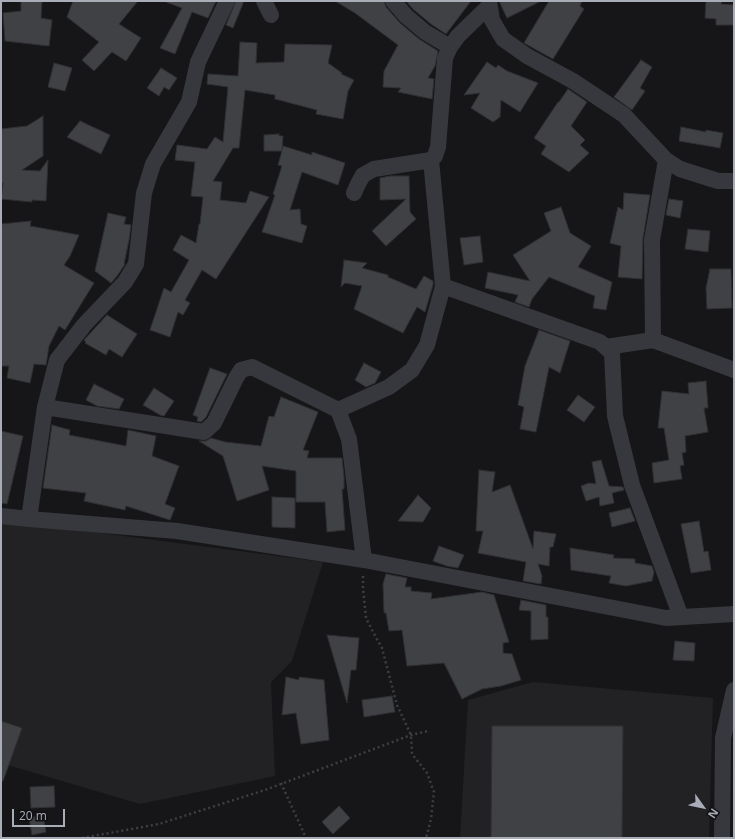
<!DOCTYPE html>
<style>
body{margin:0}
#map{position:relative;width:735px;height:839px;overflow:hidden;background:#161618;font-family:"Open Sans",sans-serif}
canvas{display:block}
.frame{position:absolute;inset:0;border:2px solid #a8adb8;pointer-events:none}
.north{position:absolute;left:683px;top:787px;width:40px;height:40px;-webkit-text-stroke:3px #111113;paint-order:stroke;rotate:123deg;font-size:11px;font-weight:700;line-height:16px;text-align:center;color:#a8adb8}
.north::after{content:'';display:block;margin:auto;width:14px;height:18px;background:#a8adb8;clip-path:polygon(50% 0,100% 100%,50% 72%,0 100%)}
.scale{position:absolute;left:12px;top:809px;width:53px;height:18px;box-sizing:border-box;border:2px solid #a8adb8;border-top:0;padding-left:5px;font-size:12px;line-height:14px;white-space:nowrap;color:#a8adb8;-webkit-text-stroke:3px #111113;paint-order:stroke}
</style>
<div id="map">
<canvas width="735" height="839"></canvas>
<div class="frame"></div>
<div class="north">N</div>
<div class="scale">20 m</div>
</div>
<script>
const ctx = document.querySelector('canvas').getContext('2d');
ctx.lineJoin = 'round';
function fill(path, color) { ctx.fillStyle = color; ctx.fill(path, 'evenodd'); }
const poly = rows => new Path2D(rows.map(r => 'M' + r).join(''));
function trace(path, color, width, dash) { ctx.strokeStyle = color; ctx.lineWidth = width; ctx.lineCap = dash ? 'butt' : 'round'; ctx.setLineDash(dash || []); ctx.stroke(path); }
fill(poly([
 [1,520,323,562,292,661,271,682,275,776,140,804,1,763],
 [533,682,713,698,709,838,460,838,468,700]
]), '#222225');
const building = poly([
 [21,1,42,1,41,18,52,20,49,46,5,41,3,13,21,11,21,1],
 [73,1,138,1,119,24,141,38,126,61,112,52,94,71,82,60,99,42,67,17,73,1],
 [167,1,216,1,208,18,192,12,175,54,160,48,182,8,166,2,167,1],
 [236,1,244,1,233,28,226,25,236,1],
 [335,1,384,1,386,7,400,23,419,39,438,51,435,66,428,78,434,79,432,99,398,92,401,88,383,87,384,71,398,45,355,13,335,1],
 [406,1,471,1,446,34,431,24,413,9,406,1],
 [499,1,541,1,507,18,499,1],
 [549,1,582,1,580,6,584,9,553,59,524,43,549,1],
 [706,1,722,1,721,4,734,5,734,25,716,25,716,19,705,18,706,1],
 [240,42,257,43,256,63,284,62,285,44,332,45,328,63,342,73,341,74,354,80,348,91,343,119,316,114,317,110,275,99,275,95,245,90,239,148,233,148,213,181,222,182,220,200,246,203,250,191,269,197,216,279,202,270,185,300,190,303,183,315,178,312,170,337,150,330,164,288,171,292,189,260,173,250,181,235,196,243,199,224,200,224,203,197,191,196,195,162,175,160,177,145,207,149,215,137,223,142,228,87,207,84,208,74,238,76,240,42],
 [641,60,652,67,640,88,645,91,632,110,614,97,641,60],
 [487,62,496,68,498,65,507,71,538,83,520,112,501,100,500,117,493,122,471,108,480,93,464,95,487,62],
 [54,63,72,68,65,91,48,87,54,63],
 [161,68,177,78,169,90,164,87,159,96,147,88,161,68],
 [568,89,587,102,571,126,585,140,580,145,589,153,569,172,541,154,546,146,534,138,558,102,559,102,568,89],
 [43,116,43,156,22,170,40,171,48,160,46,201,32,200,32,202,1,199,3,183,1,183,1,129,27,126,43,116],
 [80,121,110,135,101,154,67,137,80,121],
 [681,127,706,132,706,130,723,133,720,148,679,141,681,127],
 [279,134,279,136,283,136,282,150,283,146,312,155,312,152,345,163,338,185,302,172,290,210,300,209,301,224,307,226,302,243,262,232,275,195,273,194,282,166,278,165,282,151,264,151,264,135,279,134],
 [390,176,409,176,410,212,416,219,386,246,372,231,406,199,380,200,380,178,390,176],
 [624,193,650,195,643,238,642,279,618,277,621,246,610,243,618,207,623,210,624,193],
 [669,199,683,201,680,218,666,215,669,199],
 [561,207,570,233,591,246,578,267,612,282,606,310,593,308,595,296,549,277,532,299,529,307,515,302,518,295,485,288,488,272,530,281,513,255,551,231,544,213,561,207],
 [108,213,126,217,124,224,131,225,129,240,124,264,125,264,117,276,111,283,95,271,108,213],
 [31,221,30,226,79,235,70,256,64,265,94,283,65,330,59,326,49,346,46,365,34,364,30,383,7,378,9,366,1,366,1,224,31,221],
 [688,229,710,231,708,252,685,249,688,229],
 [480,236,483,262,464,265,460,238,480,236],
 [344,260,367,263,362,268,388,275,388,277,416,289,424,276,433,281,433,285,425,312,417,307,403,333,354,309,362,286,345,283,341,287,344,260],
 [710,269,731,269,732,308,707,309,706,288,710,269],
 [107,315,137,334,122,357,109,349,106,355,85,343,86,342,84,340,107,315],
 [539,330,570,341,560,373,549,367,536,432,520,429,524,407,518,405,525,366,539,330],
 [364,363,381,372,375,383,366,387,355,380,364,363],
 [210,368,227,374,206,417,201,422,197,421,198,417,193,415,210,368],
 [706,381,708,408,704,408,708,432,685,436,686,452,682,453,684,465,680,466,682,479,654,483,652,463,669,460,664,428,658,428,662,391,689,394,688,383,706,381],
 [94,384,124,399,119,409,97,406,86,400,94,384],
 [154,388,174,401,164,416,160,415,143,405,154,388],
 [578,395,595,407,584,422,567,410,578,395],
 [281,397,318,412,303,450,309,451,307,458,342,458,344,477,344,489,342,489,345,530,327,532,325,502,296,502,296,471,262,466,269,490,237,501,223,456,199,441,206,441,211,438,225,442,261,446,269,416,274,417,281,397],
 [52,425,70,430,69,435,126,446,128,430,156,436,152,456,179,466,165,504,175,508,170,520,126,506,125,510,84,501,86,493,43,488,52,425],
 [1,431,23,436,7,504,1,503,1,431],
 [601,460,609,486,623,487,624,490,612,493,614,503,600,506,599,497,586,501,581,486,589,483,596,484,592,462,601,460],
 [479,470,495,472,492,492,510,485,533,549,534,531,556,534,553,547,550,547,549,566,538,564,542,576,541,584,523,581,526,562,478,553,483,531,476,531,479,470],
 [418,495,431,508,423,522,398,521,418,495],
 [272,497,295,498,295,528,272,527,272,497],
 [630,508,635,521,612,527,609,513,630,508],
 [699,521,704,552,708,551,711,570,691,573,681,524,699,521],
 [439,546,464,555,458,568,447,566,433,561,439,546],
 [570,548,614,555,613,558,635,559,635,563,652,566,654,572,652,581,626,586,609,583,611,576,571,570,570,548],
 [386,574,407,578,405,587,411,587,411,591,432,593,431,599,482,592,494,595,509,642,503,643,503,653,512,654,521,680,501,686,482,689,462,699,444,663,407,666,402,630,389,631,386,613,384,613,383,584,386,574],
 [521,600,546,605,546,617,548,617,548,639,531,640,531,611,519,610,521,600],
 [327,635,359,638,356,670,351,670,347,703,327,635],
 [675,641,695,643,694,661,673,660,675,641],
 [286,677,299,680,299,677,324,680,329,740,301,744,296,713,282,715,286,677],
 [392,696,395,712,364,717,362,700,392,696],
 [1,721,22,728,3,781,1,781,1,721],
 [492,726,623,726,622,838,491,838,492,726],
 [54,786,55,807,31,808,30,787,54,786],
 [339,806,350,818,333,834,322,822,339,806],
 [43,815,46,832,32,835,29,818,43,815]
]);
fill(building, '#404145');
trace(building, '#303034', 1);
trace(poly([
 [363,576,363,588,366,618,373,632,382,648,397,705,411,735,412,754,427,773,434,792,431,819,426,838],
 [281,783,306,838],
 [82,838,159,824,265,790,411,735,428,731]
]), '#3d3f44', 2.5, [2, 3]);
trace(poly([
 [264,1,271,15],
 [393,1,406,16,425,32,450,47],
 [489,1,492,20,503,39,527,56,573,81,624,115,666,160,680,169,718,181,734,181],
 [354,193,358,184,363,175,374,169,431,160,435,156,438,147,445,58,450,47,458,36,489,6],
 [443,286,600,342,612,353,615,416,632,485,681,617],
 [653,340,652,240,666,160],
 [606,347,653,340,734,370],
 [45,407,204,432,214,423,236,378,241,370,252,367,338,410],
 [1,516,29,519,177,531,364,560,666,618,734,614],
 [29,519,45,407,57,360,84,325,125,282,136,264,144,193,153,164,189,102,198,62,227,1],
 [364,560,349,439,338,410,389,387,412,370,427,345,443,286,431,160],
 [722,838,723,738,734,690]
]), '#37383d', 16);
</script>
